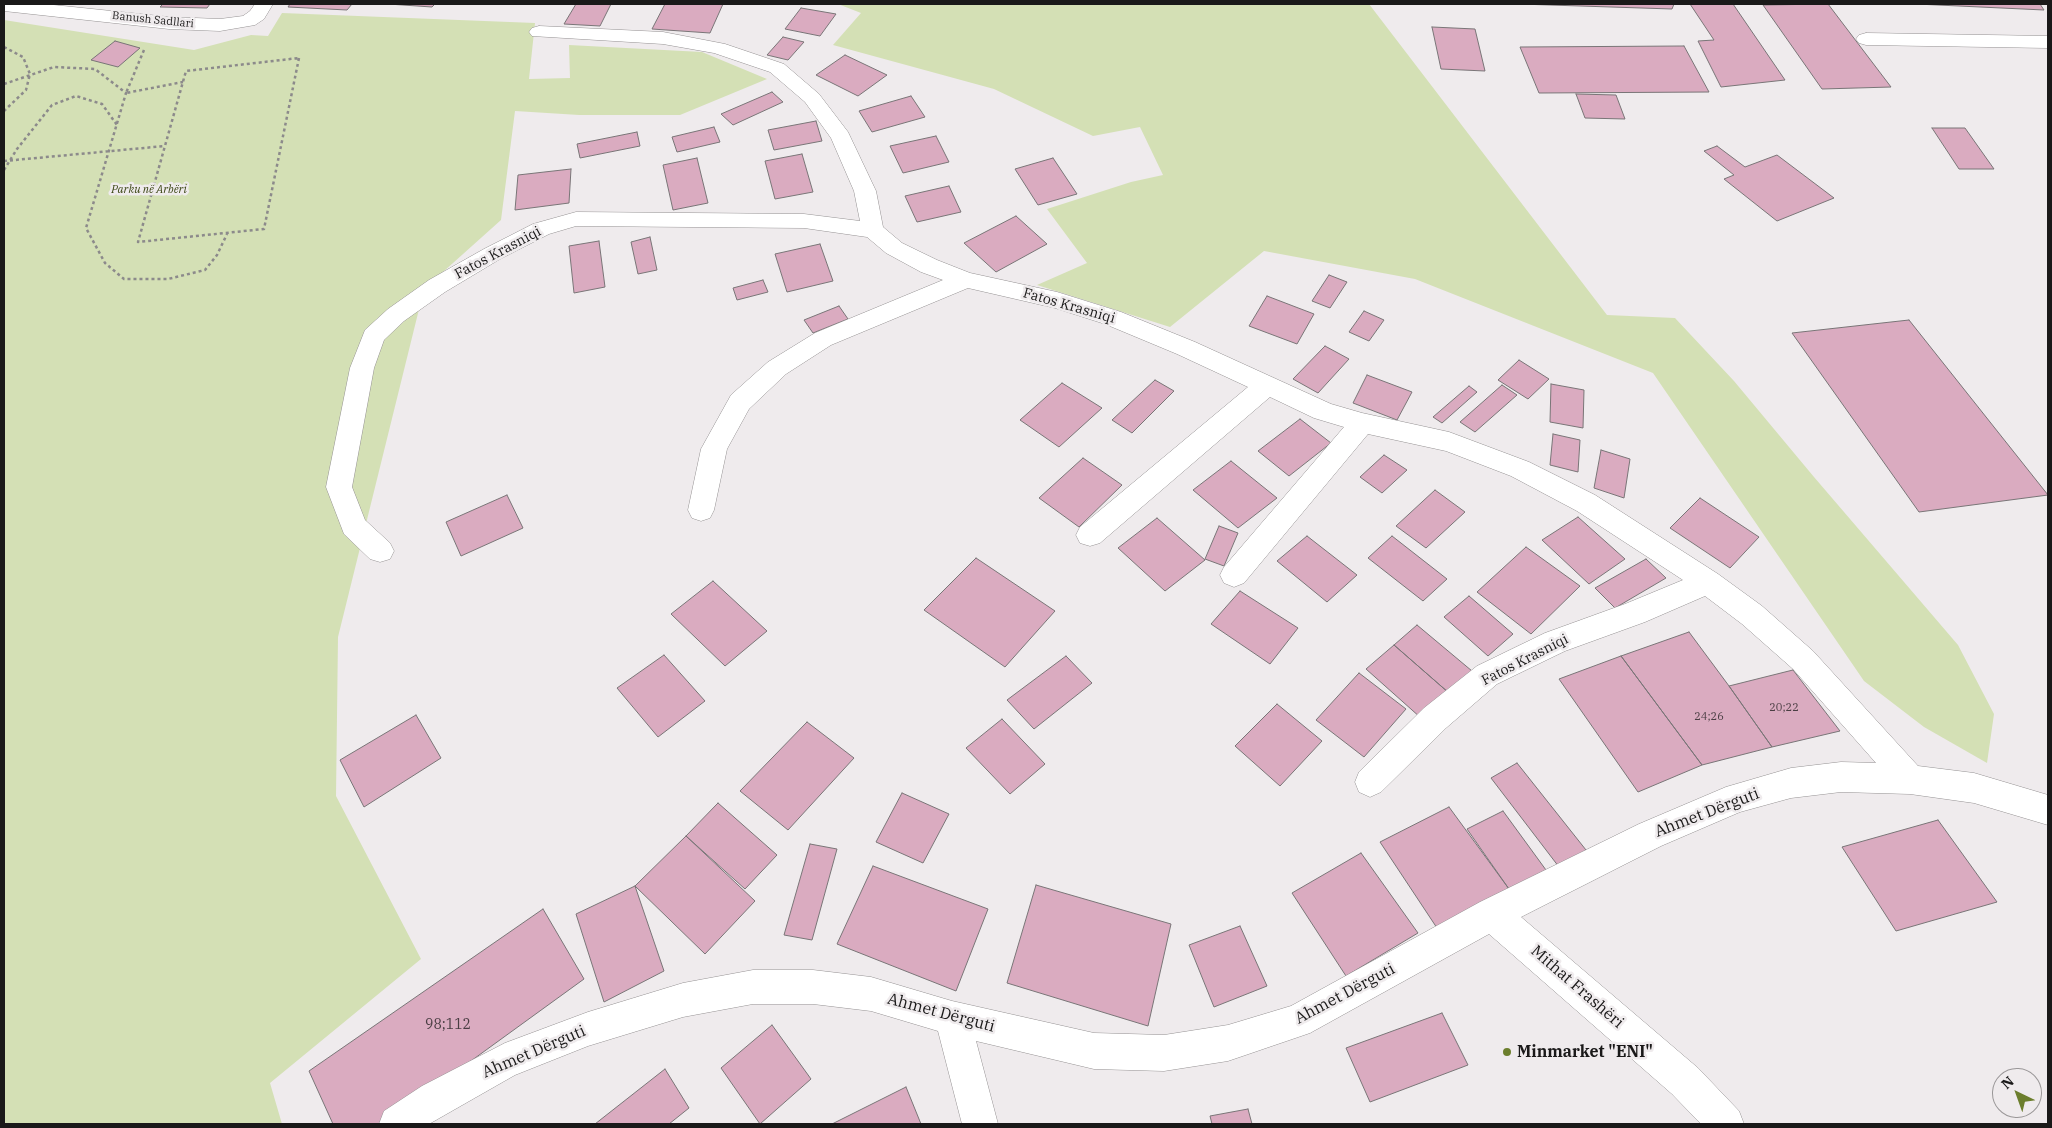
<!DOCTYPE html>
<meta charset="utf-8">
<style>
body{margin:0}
#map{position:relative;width:2052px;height:1128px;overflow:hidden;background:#efebed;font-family:"IBM Plex Serif",serif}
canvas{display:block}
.frame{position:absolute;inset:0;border:5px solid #1a1919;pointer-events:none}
.north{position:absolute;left:1992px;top:1068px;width:50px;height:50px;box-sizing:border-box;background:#efebed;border:1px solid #9a9798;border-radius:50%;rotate:318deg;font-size:14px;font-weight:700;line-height:20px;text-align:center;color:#1a1919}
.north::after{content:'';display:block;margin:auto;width:18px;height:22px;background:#6c7e2d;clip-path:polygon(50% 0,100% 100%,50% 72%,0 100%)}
</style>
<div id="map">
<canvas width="2052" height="1128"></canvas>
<div class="frame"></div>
<div class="north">N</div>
</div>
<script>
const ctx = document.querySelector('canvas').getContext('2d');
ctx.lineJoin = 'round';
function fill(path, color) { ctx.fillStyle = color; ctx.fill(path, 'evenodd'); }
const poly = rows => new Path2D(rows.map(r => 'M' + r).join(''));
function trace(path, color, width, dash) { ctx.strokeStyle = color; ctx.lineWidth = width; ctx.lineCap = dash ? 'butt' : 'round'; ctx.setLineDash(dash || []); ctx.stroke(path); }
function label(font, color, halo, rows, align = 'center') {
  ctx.font = font + ' "IBM Plex Serif",serif'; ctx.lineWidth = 5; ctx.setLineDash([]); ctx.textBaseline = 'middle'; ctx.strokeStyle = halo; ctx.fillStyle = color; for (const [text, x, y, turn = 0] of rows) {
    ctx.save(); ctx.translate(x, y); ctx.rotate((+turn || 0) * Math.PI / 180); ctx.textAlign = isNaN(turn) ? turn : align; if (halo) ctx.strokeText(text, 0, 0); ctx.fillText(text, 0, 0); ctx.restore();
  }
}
fill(poly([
 [838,4,1369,4,1607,315,1675,318,1734,381,1814,477,1958,645,1994,714,1987,763,1924,727,1864,681,1653,373,1415,279,1264,251,1170,327,1037,285,1087,263,1047,209,1131,182,1163,175,1140,127,1093,136,994,89,833,45,861,13],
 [282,13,535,23,529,79,570,78,569,45,702,52,767,79,680,115,579,115,515,111,501,220,424,289,338,637,336,796,421,959,270,1083,282,1124,4,1124,4,20,194,50,251,35,268,36]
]), '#d4e0b5');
const building = poly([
 [163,4,210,4,207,8,160,7,163,4],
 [290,4,352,4,347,10,288,7,290,4],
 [388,4,435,4,432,7,388,4],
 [576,4,611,4,600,26,564,24,576,4],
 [665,4,723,4,710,33,652,29,665,4],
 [1519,4,1674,4,1672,9,1519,4],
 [1690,4,1733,4,1785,80,1721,87,1698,41,1714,40,1690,4],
 [1828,4,1891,87,1822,89,1763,5,1828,4],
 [1916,4,2040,4,2044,10,1916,4],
 [801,8,836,14,820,36,785,29,801,8],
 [1432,27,1475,29,1485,71,1441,69,1432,27],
 [783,37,804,42,788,60,767,55,783,37],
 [115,41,140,48,118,67,91,60,115,41],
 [1684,46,1709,92,1539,93,1520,47,1684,46],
 [845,55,887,75,858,96,816,75,845,55],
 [772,92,783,102,733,125,721,114,772,92],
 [1576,94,1616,95,1625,119,1585,118,1576,94],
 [911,96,925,117,872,132,859,111,911,96],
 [816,121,822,141,774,150,768,130,816,121],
 [714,127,720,142,677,152,672,137,714,127],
 [1932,128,1965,128,1994,169,1959,169,1932,128],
 [637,132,640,146,580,158,577,144,637,132],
 [936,136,949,162,903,173,890,146,936,136],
 [1717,146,1745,167,1777,155,1834,198,1777,221,1724,179,1734,175,1704,151,1717,146],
 [802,154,813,192,775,199,765,161,802,154],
 [697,158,708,203,673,210,663,165,697,158],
 [1053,158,1077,194,1038,205,1015,169,1053,158],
 [571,169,569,203,515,210,518,175,571,169],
 [949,186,961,212,917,222,905,196,949,186],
 [1016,216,1047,244,996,272,964,243,1016,216],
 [650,237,657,270,638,274,631,242,650,237],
 [599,241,605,287,574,293,569,246,599,241],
 [820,244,833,281,787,292,775,254,820,244],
 [1329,275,1347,282,1330,308,1312,301,1329,275],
 [763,280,768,292,737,300,733,288,763,280],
 [1267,296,1314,314,1297,344,1249,326,1267,296],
 [839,306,848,319,813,333,804,320,839,306],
 [1364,311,1384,320,1369,341,1349,332,1364,311],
 [1909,320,2048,495,1919,512,1792,333,1909,320],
 [1325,346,1349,359,1318,393,1293,379,1325,346],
 [1519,360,1549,379,1528,399,1498,380,1519,360],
 [1367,375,1412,392,1397,420,1353,403,1367,375],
 [1155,380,1174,391,1132,433,1112,420,1155,380],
 [1062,383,1102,408,1059,447,1020,420,1062,383],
 [1551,384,1584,390,1583,428,1550,422,1551,384],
 [1502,385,1517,395,1475,432,1460,422,1502,385],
 [1469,386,1477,392,1442,423,1433,417,1469,386],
 [1300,419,1331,443,1289,476,1258,451,1300,419],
 [1553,434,1580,440,1578,472,1550,465,1553,434],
 [1601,450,1630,459,1624,498,1594,488,1601,450],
 [1384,455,1407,470,1382,493,1360,477,1384,455],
 [1083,458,1122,485,1079,527,1039,498,1083,458],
 [1231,461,1277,498,1238,528,1193,490,1231,461],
 [1435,490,1465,512,1426,548,1396,526,1435,490],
 [507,495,523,528,461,556,446,522,507,495],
 [1700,498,1759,537,1730,568,1670,528,1700,498],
 [1578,517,1625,559,1589,584,1542,540,1578,517],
 [1157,518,1205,560,1165,591,1118,548,1157,518],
 [1219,526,1238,533,1224,566,1205,559,1219,526],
 [1307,536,1357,575,1327,602,1277,561,1307,536],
 [1392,536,1447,579,1423,601,1368,558,1392,536],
 [1526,547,1580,586,1531,634,1477,592,1526,547],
 [976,558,1055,611,1005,667,924,610,976,558],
 [1646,559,1666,578,1615,608,1595,588,1646,559],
 [713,581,767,631,725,666,671,614,713,581],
 [1240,591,1298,628,1270,664,1211,624,1240,591],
 [1469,596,1513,634,1488,656,1444,617,1469,596],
 [1417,625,1472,671,1449,693,1394,645,1417,625],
 [1689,632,1729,686,1772,747,1702,765,1621,656,1689,632],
 [1394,645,1449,693,1421,718,1366,669,1394,645],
 [664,655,705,701,658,737,617,688,664,655],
 [1066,656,1092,683,1034,729,1007,700,1066,656],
 [1621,656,1702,765,1638,792,1559,679,1621,656],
 [1793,670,1840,731,1772,747,1729,686,1793,670],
 [1359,673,1406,709,1364,757,1316,720,1359,673],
 [1277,704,1322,741,1280,786,1235,746,1277,704],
 [416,715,441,758,364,807,340,760,416,715],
 [1002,719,1045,764,1010,794,966,748,1002,719],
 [807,722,854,758,788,830,740,791,807,722],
 [1517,763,1586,850,1559,867,1491,778,1517,763],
 [902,793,949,814,923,863,876,842,902,793],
 [718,803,777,855,745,889,686,836,718,803],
 [1449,807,1509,889,1437,928,1380,842,1449,807],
 [1503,811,1546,870,1509,889,1467,829,1503,811],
 [1938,820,1997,902,1896,931,1842,847,1938,820],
 [686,836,755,901,705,954,635,886,686,836],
 [810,844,837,849,812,940,784,935,810,844],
 [1361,853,1418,933,1346,976,1292,893,1361,853],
 [873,866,988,909,956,991,837,944,873,866],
 [1036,885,1171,924,1148,1026,1007,983,1036,885],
 [635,886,664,971,604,1002,576,914,635,886],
 [543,909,584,979,384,1124,333,1124,309,1071,543,909],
 [1240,926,1267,986,1214,1007,1189,945,1240,926],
 [1442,1013,1468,1065,1370,1102,1346,1048,1442,1013],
 [772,1025,811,1079,760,1124,721,1068,772,1025],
 [665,1069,689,1108,669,1124,595,1124,665,1069],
 [906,1087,921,1124,832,1124,906,1087],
 [1248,1109,1252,1124,1212,1124,1210,1116,1248,1109]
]);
fill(building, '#daabc0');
trace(building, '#797577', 1);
const minor = poly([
 [4,4,44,4,169,17,220,19,243,16,250,11,255,4,273,4,264,19,255,25,220,31,169,29,4,11,4,4],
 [539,26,663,32,725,44,784,64,819,94,848,132,876,191,883,227,902,243,937,260,970,273,1057,292,1121,312,1195,342,1331,404,1362,413,1449,432,1529,462,1595,495,1718,574,1762,606,1813,651,1918,766,1974,773,2048,795,2048,825,1974,803,1910,794,1841,792,1791,798,1740,812,1661,846,1521,917,1698,1068,1739,1111,1744,1124,1701,1124,1672,1094,1489,934,1310,1033,1228,1061,1164,1071,1094,1069,976,1041,998,1124,962,1124,938,1031,871,1011,813,1004,753,1004,683,1017,588,1046,515,1075,429,1124,379,1124,384,1111,422,1086,505,1043,588,1012,683,983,753,970,813,970,871,977,952,1001,1094,1033,1164,1035,1228,1025,1291,1006,1480,902,1639,824,1726,787,1791,768,1841,762,1876,763,1793,669,1742,624,1705,596,1645,622,1565,651,1497,684,1446,728,1381,792,1370,797,1359,792,1355,782,1359,772,1424,708,1477,666,1545,633,1625,604,1683,580,1577,511,1511,476,1446,451,1368,434,1244,583,1234,587,1224,583,1220,575,1224,567,1344,427,1314,418,1270,397,1100,543,1090,546,1080,543,1076,535,1080,527,1248,387,1177,354,1105,324,1055,308,968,288,831,345,786,374,749,409,727,449,714,510,710,518,701,521,692,518,688,510,701,449,731,395,768,362,815,333,943,280,921,272,886,253,867,237,804,228,576,226,549,234,500,259,445,292,404,321,384,340,374,368,352,487,365,520,390,543,394,551,390,559,380,562,370,559,344,534,326,487,350,368,365,330,388,309,429,280,484,249,533,224,576,212,804,214,860,221,854,191,831,138,805,102,770,72,714,53,663,44,532,36,529,32,532,28,539,26],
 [1866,33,2048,36,2048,48,1866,45,1859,43,1856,39,1859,35,1866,33]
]);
trace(minor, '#959293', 1);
trace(poly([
 [4,47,23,57,30,74,26,90,4,111],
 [144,50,126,93,183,82],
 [299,58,264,229,138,242,186,71,299,58],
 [4,84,54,67,95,69,126,93,86,228,105,263,124,279,168,279,205,270,217,255,227,234],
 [4,161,165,146],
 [4,170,17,149,52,105,76,96,102,104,117,125]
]), '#8c8a8b', 2.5, [3, 3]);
fill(minor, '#fff');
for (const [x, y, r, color] of [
 [1507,1052,5,"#6c7e2d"]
]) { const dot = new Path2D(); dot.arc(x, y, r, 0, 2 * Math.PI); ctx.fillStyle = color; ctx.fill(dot); trace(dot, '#efebed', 2); }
label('11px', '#1a1919', '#efebed', [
 ["Banush Sadllari",153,20,6]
]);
label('italic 11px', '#3a4513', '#efebed', [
 ["Parku në Arbëri",149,190]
]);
label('11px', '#4a3e43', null, [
 ["20;22",1784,708],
 ["24;26",1709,717]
]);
label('14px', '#1a1919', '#efebed', [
 ["Fatos Krasniqi",498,253,-28],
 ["Fatos Krasniqi",1069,306,16],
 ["Fatos Krasniqi",1525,660,-27]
]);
label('14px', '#4a3e43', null, [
 ["98;112",448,1025]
]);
label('16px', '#1a1919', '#efebed', [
 ["Ahmet Dërguti",1707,813,-21],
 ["Mithat Frashëri",1577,987,41],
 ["Ahmet Dërguti",1345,994,-28],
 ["Ahmet Dërguti",941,1013,15],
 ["Ahmet Dërguti",534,1052,-23]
]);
label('bold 16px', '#1a1919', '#efebed', [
 ["Minmarket \"ENI\"",1517,1052]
], 'left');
</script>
